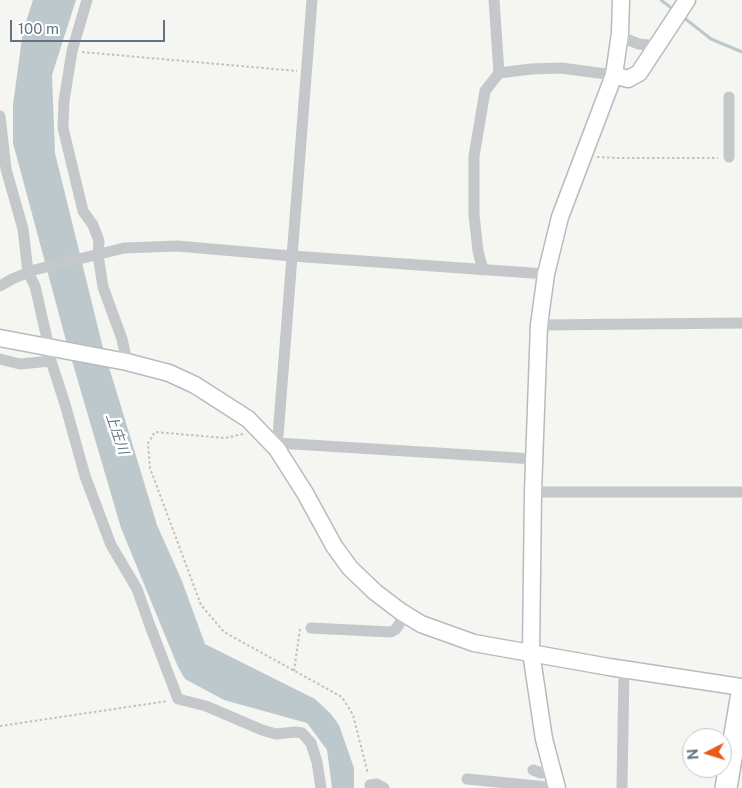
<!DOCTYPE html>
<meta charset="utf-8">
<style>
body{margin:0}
#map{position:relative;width:742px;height:788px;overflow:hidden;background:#f5f5f1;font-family:"Public Sans",sans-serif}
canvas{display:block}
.north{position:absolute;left:682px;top:728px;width:50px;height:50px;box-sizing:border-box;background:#fff;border:1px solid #c1c7ce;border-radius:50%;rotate:265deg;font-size:14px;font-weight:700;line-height:20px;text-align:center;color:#637384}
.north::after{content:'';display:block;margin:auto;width:18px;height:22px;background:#eb5a1b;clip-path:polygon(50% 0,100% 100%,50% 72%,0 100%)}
.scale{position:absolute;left:10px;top:20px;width:155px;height:22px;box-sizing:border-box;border:2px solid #637384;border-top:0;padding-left:6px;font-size:15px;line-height:18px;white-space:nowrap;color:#637384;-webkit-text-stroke:4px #fff;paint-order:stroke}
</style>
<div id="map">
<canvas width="742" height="788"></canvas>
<div class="north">N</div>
<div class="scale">100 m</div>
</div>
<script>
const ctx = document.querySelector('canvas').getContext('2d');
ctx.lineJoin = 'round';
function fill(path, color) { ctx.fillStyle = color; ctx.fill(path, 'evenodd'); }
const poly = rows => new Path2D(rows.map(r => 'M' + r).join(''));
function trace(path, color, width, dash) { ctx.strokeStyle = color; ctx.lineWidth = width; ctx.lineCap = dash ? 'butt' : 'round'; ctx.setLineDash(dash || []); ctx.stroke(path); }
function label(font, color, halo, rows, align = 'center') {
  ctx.font = font + ' "Public Sans","Noto Sans JP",sans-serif'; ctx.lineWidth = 5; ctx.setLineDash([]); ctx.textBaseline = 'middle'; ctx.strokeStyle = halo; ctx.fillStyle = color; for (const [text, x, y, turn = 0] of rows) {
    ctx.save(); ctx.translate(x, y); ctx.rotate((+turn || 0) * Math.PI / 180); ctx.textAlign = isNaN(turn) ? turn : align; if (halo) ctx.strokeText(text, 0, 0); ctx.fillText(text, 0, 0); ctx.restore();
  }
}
fill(poly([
 [33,0,76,0,52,75,55,153,102,344,157,525,182,581,205,644,315,699,331,714,339,725,354,768,354,788,332,788,327,750,307,723,224,700,185,679,178,667,121,528,65,337,13,143,13,105,23,31]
]), '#bdc8cd');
trace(poly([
 [661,0,674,10],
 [683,17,711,39,742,52]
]), '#bdc8cd', 3);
const secondary = poly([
 [614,75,628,79,639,73,687,0],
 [0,338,127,362,169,373,195,385,248,419,277,449,305,493,334,546,350,568,375,592,400,611,421,624,474,643,609,667,742,687],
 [557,788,544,739,531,652,533,492,539,325,546,274,560,217,614,75,620,33,621,0]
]);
const highway = poly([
 [726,788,742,693]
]);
trace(secondary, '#b7bbc0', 19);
trace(highway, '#b7babd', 24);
trace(poly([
 [82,52,297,71],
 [597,157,617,158,718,158],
 [243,434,225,438,155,432,148,443,150,468,201,605,224,632,342,697,353,715,368,774],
 [294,671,300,629],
 [0,726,168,701]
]), '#bec0c2', 2, [2.5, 2.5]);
trace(poly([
 [87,0,72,51,64,101,63,128,83,211,93,225,99,241,98,255,103,287,122,339,127,362],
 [620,33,626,39,639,44,657,46],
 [499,73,531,69,561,68,614,75],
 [0,116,6,169,23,229,28,272,35,286,50,352],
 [729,157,729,97],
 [483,270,478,251,474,215,474,156,485,91,499,73,494,0],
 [0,286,12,279,34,270,124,248,177,246,292,256,546,274],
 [539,325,742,323],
 [0,359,20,364,51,361,65,404,85,476,111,545,137,589,149,623,178,699,206,706,262,730,276,734,295,732,302,733,311,743,317,762,321,788],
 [277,443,534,459],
 [277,449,312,0],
 [533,492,742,492],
 [311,628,391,632,396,629,405,615],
 [533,770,541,773,552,771],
 [467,779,557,788],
 [370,785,377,784,384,788],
 [622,788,624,669]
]), '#c5c8cb', 11);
trace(secondary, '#fff', 16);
trace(highway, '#fff', 21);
label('italic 14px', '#5e7581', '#fff', [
 ["上庄川",117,434,71]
]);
</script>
